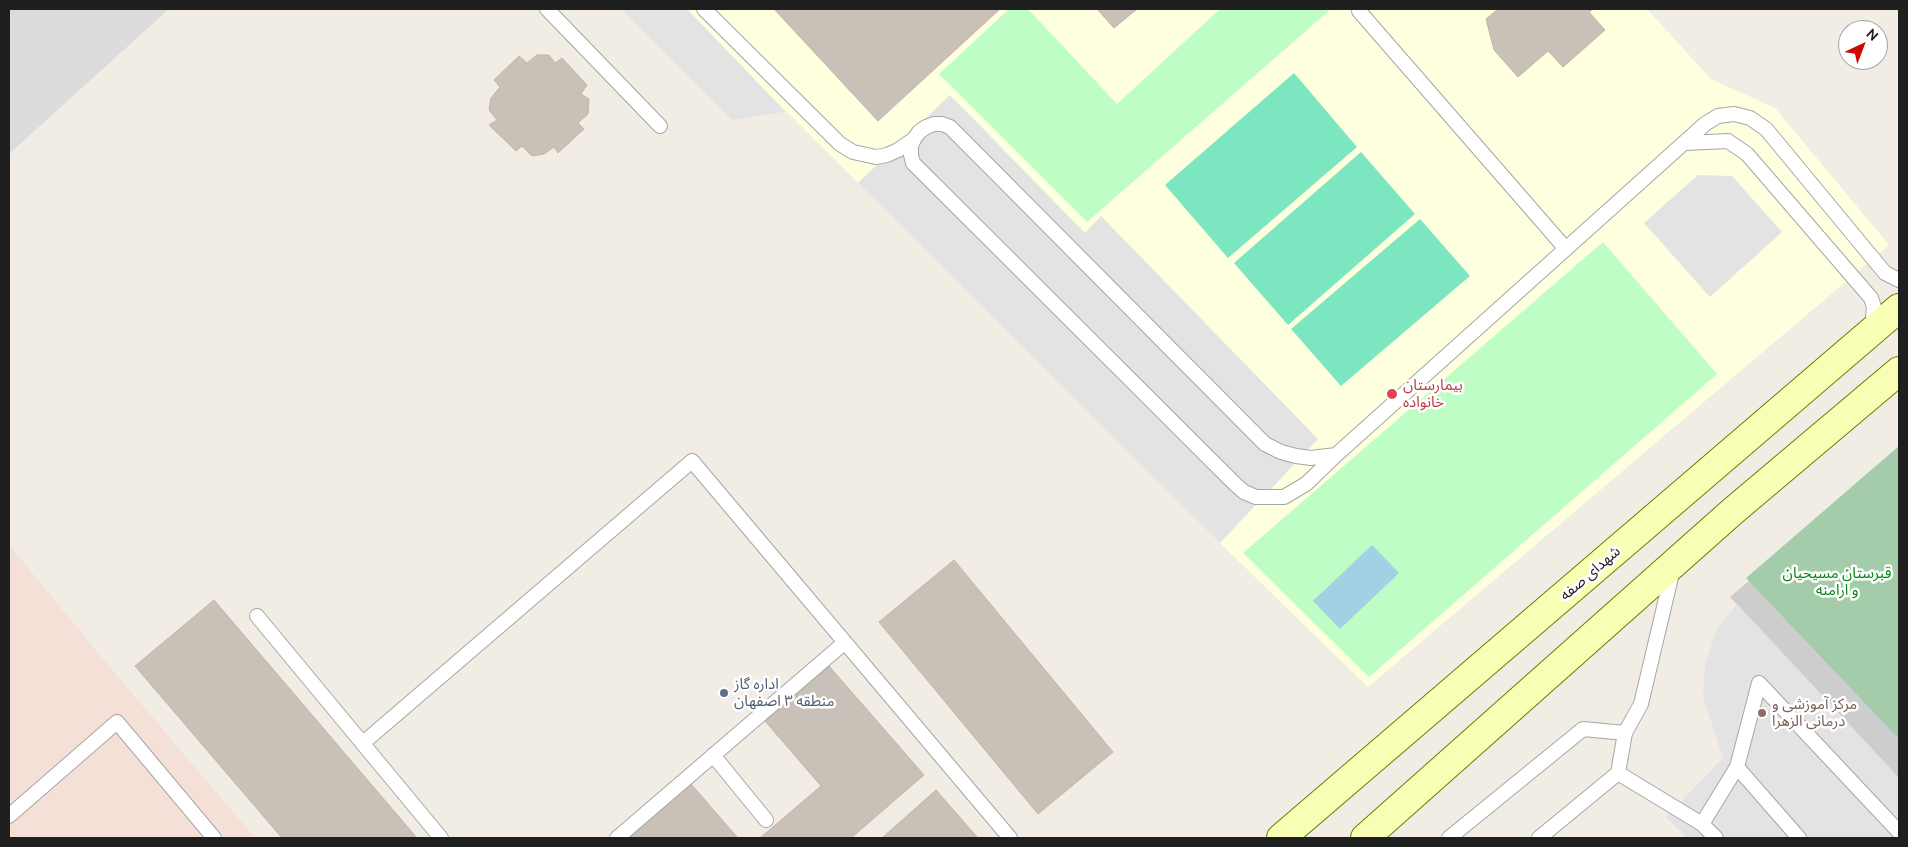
<!DOCTYPE html>
<meta charset="utf-8">
<style>
body{margin:0}
#map{position:relative;width:1908px;height:847px;overflow:hidden;background:#f1ede5;font-family:Ubuntu,sans-serif}
canvas{display:block}
.frame{position:absolute;inset:0;border:10px solid #1f1f1f;pointer-events:none}
.north{position:absolute;left:1838px;top:20px;width:50px;height:50px;box-sizing:border-box;background:#fff;border:1px solid #a5a5a5;border-radius:50%;rotate:43deg;font-size:14px;font-weight:700;line-height:20px;text-align:center;color:#1f1f1f}
.north::after{content:'';display:block;margin:auto;width:18px;height:22px;background:#ce0700;clip-path:polygon(50% 0,100% 100%,50% 72%,0 100%)}
</style>
<div id="map">
<canvas width="1908" height="847"></canvas>
<div class="frame"></div>
<div class="north">N</div>
</div>
<script>
const ctx = document.querySelector('canvas').getContext('2d');
ctx.lineJoin = 'round';
function fill(path, color) { ctx.fillStyle = color; ctx.fill(path, 'evenodd'); }
const poly = rows => new Path2D(rows.map(r => 'M' + r).join(''));
function trace(path, color, width, dash) { ctx.strokeStyle = color; ctx.lineWidth = width; ctx.lineCap = dash ? 'butt' : 'round'; ctx.setLineDash(dash || []); ctx.stroke(path); }
function label(font, color, halo, rows, align = 'center') {
  ctx.font = font + ' Ubuntu,"Noto Sans Arabic",sans-serif'; ctx.lineWidth = 5; ctx.setLineDash([]); ctx.textBaseline = 'middle'; ctx.strokeStyle = halo; ctx.fillStyle = color; for (const [text, x, y, turn = 0] of rows) {
    ctx.save(); ctx.translate(x, y); ctx.rotate((+turn || 0) * Math.PI / 180); ctx.textAlign = isNaN(turn) ? turn : align; if (halo) ctx.strokeText(text, 0, 0); ctx.fillText(text, 0, 0); ctx.restore();
  }
}
fill(poly([
 [9,9,169,9,9,154]
]), '#dddcdc');
fill(poly([
 [621,9,1647,9,1711,79,1775,108,1889,245,1368,687,1220,543,787,112,732,120]
]), '#feffdf');
fill(poly([
 [1899,454,1899,778,1730,597]
]), '#cdcdcd');
fill(poly([
 [9,545,109,666,255,838,9,838]
]), '#f4e0d7');
fill(poly([
 [1899,446,1899,739,1746,578]
]), '#a4ccab');
fill(poly([
 [1009,9,1028,9,1117,104,1220,9,1331,9,1087,222,939,74],
 [1603,242,1717,374,1369,677,1243,553]
]), '#befec6');
fill(poly([
 [1294,73,1357,147,1228,258,1165,185],
 [1361,152,1415,214,1288,325,1234,263],
 [1420,219,1470,276,1341,386,1291,329]
]), '#7ce6c1');
fill(poly([
 [621,9,687,9,786,112,732,120],
 [950,95,1085,233,1101,216,1318,439,1220,543,858,183],
 [1698,175,1732,176,1782,232,1710,297,1644,223],
 [1737,604,1899,778,1899,838,1687,838,1666,817,1723,758,1703,697,1705,665,1716,631]
]), '#e3e3e3');
fill(poly([
 [1372,545,1399,573,1340,629,1313,601]
]), '#a1d1e2');
const building = poly([
 [774,9,1000,9,878,121,774,9],
 [1097,9,1137,9,1114,28,1097,9],
 [1498,9,1593,9,1589,12,1605,30,1563,67,1548,51,1518,77,1494,50,1486,19,1498,9],
 [537,55,549,55,555,63,562,58,587,85,581,94,589,99,588,114,578,123,584,129,558,153,554,147,544,154,532,156,522,146,516,151,489,125,497,120,489,110,491,98,500,87,494,80,519,56,527,63,537,55],
 [954,560,1113,752,1038,814,879,622,954,560],
 [214,600,417,838,282,838,135,666,214,600],
 [829,666,924,775,851,838,760,838,821,786,765,721,829,666],
 [691,784,738,838,628,838,691,784],
 [936,790,978,838,882,838,936,790]
]);
fill(building, '#c9c0b7');
trace(building, '#c4b4a6', 1);
const service = poly([
 [547,9,660,126],
 [704,9,840,144,853,152,876,157,887,155,898,150,914,139],
 [1359,11,1566,249],
 [1686,143,1728,141,1747,154,1871,298,1874,307,1872,328],
 [1336,455,1311,458,1296,456,1281,452,1265,444,950,127,942,124,934,124,926,127,919,132,914,139,911,146,911,155,913,163,1236,485,1244,492,1256,497,1284,497,1306,484,1336,455,1705,124,1718,116,1734,114,1750,118,1766,129,1885,273,1899,280],
 [257,616,441,838],
 [1759,683,1899,832],
 [363,743,692,461,1010,838],
 [713,755,766,820],
 [1737,767,1799,838],
 [1618,773,1702,824,1716,838],
 [9,816,117,722,214,838],
 [1702,824,1737,767,1759,683],
 [617,838,844,643],
 [1449,838,1583,729,1625,733],
 [1539,838,1618,773,1625,733,1641,704,1673,569]
]);
const secondary = poly([
 [1281,838,1899,308],
 [1365,838,1733,511,1899,371]
]);
trace(service, '#a6a6a6', 16);
trace(secondary, '#6b7c00', 30);
trace(service, '#fff', 14);
trace(secondary, '#f8ffb5', 28);
for (const [x, y, r, color] of [
 [1392,394,6,"#e0444e"],
 [724,693,5,"#5c6f8a"],
 [1762,713,5,"#8d6e63"]
]) { const dot = new Path2D(); dot.arc(x, y, r, 0, 2 * Math.PI); ctx.fillStyle = color; ctx.fill(dot); trace(dot, '#fff', 2); }
label('15px', '#be3a42', '#fff', [
 ["بیمارستان",1403,385],
 ["خانواده",1403,402]
], 'left');
label('15px', '#1f1f1f', '#fff', [
 ["شهدای صفه",1590,573,-41]
]);
label('15px', '#028812', '#fff', [
 ["قبرستان مسیحیان",1837,573],
 ["و ارامنه",1837,590]
]);
label('15px', '#4e5e75', '#fff', [
 ["اداره گاز",734,684],
 ["منطقه ۳ اصفهان",734,701]
], 'left');
label('15px', '#785e54', '#fff', [
 ["مرکز آموزشی و",1772,704],
 ["درمانی الزهرا",1772,721]
], 'left');
</script>
